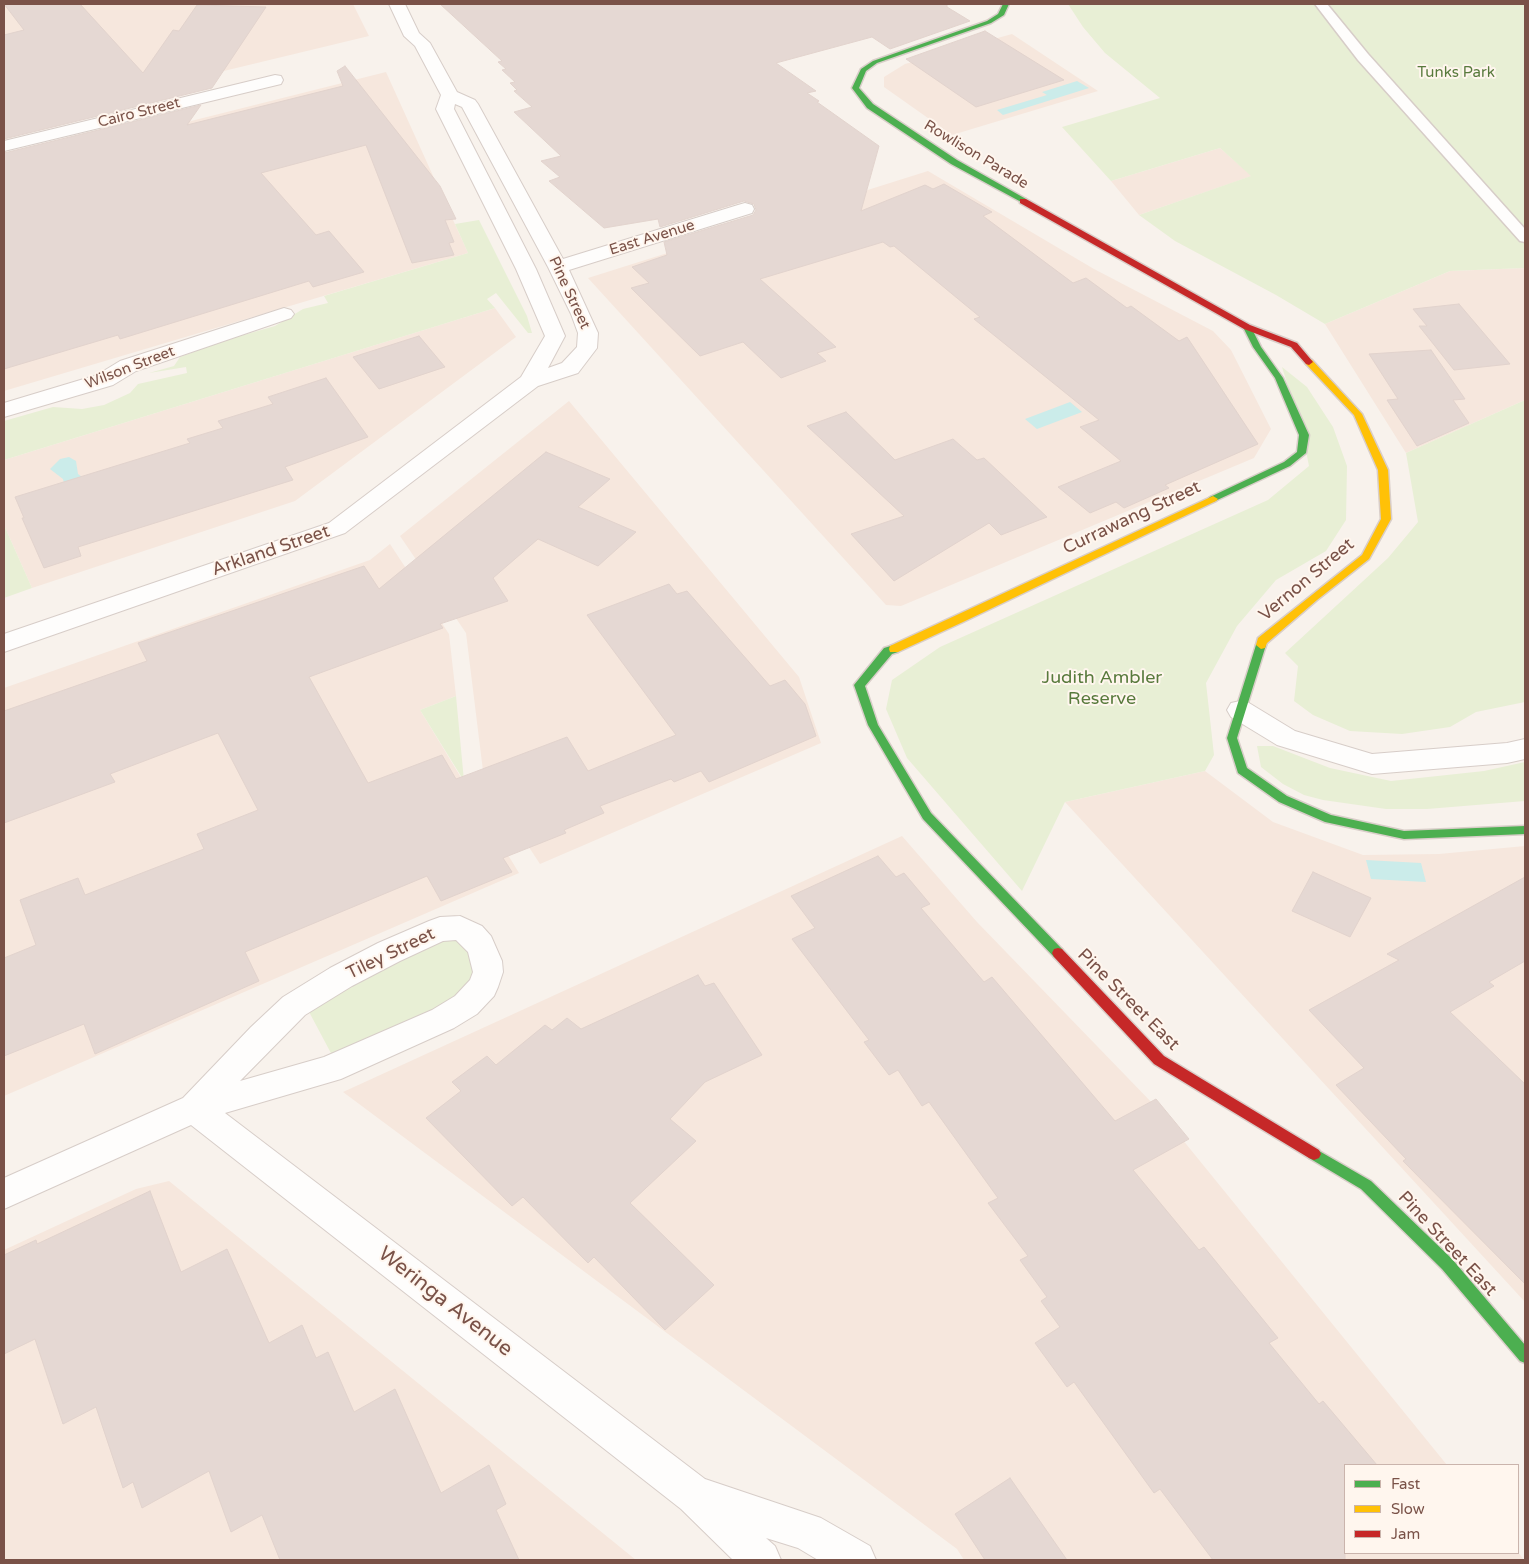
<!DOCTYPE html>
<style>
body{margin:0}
#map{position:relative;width:1529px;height:1564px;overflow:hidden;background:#f8f2ec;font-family:"Varela Round",sans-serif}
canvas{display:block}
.frame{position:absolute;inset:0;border:5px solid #7a5248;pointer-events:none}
.legend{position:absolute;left:1344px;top:1464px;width:175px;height:90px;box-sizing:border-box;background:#fff6ee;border:1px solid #cab4ac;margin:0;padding:6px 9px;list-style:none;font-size:15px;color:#7a5248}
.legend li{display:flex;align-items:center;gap:10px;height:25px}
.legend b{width:25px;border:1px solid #cab4ac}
</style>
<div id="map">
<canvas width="1529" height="1564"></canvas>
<div class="frame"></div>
<ul class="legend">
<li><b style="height:6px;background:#4caf50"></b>Fast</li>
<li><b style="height:6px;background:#ffc107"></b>Slow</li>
<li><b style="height:6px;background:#c62828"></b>Jam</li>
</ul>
</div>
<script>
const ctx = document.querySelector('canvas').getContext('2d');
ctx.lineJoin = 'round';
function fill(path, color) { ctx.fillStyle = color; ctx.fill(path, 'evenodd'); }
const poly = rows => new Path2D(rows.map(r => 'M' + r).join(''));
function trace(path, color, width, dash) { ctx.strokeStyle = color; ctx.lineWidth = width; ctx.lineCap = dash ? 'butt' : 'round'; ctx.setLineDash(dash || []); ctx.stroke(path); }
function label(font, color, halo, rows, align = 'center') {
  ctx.font = font + ' "Varela Round",sans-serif'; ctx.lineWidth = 4; ctx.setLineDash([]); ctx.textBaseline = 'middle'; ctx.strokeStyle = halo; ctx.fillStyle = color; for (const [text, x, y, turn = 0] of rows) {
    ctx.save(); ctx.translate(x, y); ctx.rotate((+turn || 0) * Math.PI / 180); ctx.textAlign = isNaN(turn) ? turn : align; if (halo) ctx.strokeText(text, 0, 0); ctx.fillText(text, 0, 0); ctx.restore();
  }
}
fill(poly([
 [4,4,353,4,369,36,4,124],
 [1012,34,1098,91,952,135,884,87,884,77,905,64],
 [386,72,468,253,4,391,4,168],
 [1220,148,1252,176,1139,215,1111,181],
 [928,171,1094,269,1213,331,1231,350,1271,429,1254,458,901,606,886,605,588,278],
 [1525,268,1525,400,1406,453,1325,324,1450,271],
 [495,308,516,337,295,501,32,588,4,525,4,460],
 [569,401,799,677,821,743,540,864,484,779,466,633,400,536],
 [390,544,449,634,456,696,420,710,519,873,4,1096,4,688,370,560],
 [1205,771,1273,822,1363,855,1439,854,1525,846,1525,1302,1065,802],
 [902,836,977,922,1156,1107,1447,1465,1345,1465,1345,1553,1518,1552,1524,1560,964,1560,957,1549,343,1092],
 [169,1181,636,1560,4,1560,4,1250,136,1189]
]), '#f6e7dd');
fill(poly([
 [1068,4,1525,4,1525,268,1450,271,1325,324,1276,295,1175,241,1139,215,1251,176,1220,148,1111,181,1062,127,1160,98,1105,53,1083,27],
 [479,220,527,316,532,333,528,333,496,293,487,299,495,308,4,460,4,421,53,407,82,409,104,405,130,393,138,384,187,373,186,367,149,373,174,366,180,357,226,340,275,326,303,309,328,303,324,296,468,253,455,224],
 [1282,367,1307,387,1333,427,1347,466,1346,520,1326,551,1276,580,1237,626,1206,683,1214,755,1205,771,1065,802,1022,891,907,758,886,709,892,680,940,647,1268,500,1309,466,1302,431],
 [1525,400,1525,702,1476,712,1450,727,1402,734,1350,731,1313,715,1294,701,1298,666,1285,653,1388,558,1418,522,1406,453],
 [4,525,32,588,4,598],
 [456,696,464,781,420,710],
 [1257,746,1273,746,1330,768,1391,781,1484,771,1525,762,1525,801,1427,809,1386,809,1323,800,1304,795,1283,784,1261,767],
 [435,935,472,938,477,978,443,1009,333,1057,307,1008]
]), '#e8efd5');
fill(poly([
 [1077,81,1089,88,1003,115,997,110,1047,95,1042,92],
 [1070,402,1082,412,1037,429,1025,419],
 [69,457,76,461,78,474,86,480,64,483,63,479,50,469,60,459],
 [1366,860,1421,863,1426,882,1371,879]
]), '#cbecea');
const building = poly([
 [4,4,80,4,143,73,173,30,179,31,197,5,266,7,212,88,4,139,4,35,24,30,4,4],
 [440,4,947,4,947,7,970,21,890,49,872,37,776,63,816,91,807,93,819,101,817,102,879,146,861,211,925,185,933,189,944,184,992,212,983,216,1073,283,1086,278,1127,308,1131,306,1179,341,1187,337,1258,444,1165,485,1169,488,1124,508,1116,502,1090,513,1058,487,1121,461,1080,427,1099,420,974,319,980,317,894,246,890,247,883,242,760,279,836,347,817,353,826,361,781,378,743,342,700,356,631,288,649,283,632,267,667,255,664,242,753,215,756,210,754,204,744,201,660,227,658,219,604,228,549,181,560,177,541,161,561,156,514,112,532,107,514,91,517,90,510,83,515,82,502,70,506,69,498,62,502,61,440,4],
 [985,31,1064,80,976,107,906,59,985,31],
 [345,66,440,186,456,219,445,220,454,242,449,243,454,255,412,263,366,145,261,173,316,235,329,231,364,272,313,287,309,281,120,339,118,335,4,369,4,153,201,105,187,125,343,86,337,71,345,66],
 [1459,304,1510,364,1454,370,1419,326,1427,326,1413,309,1459,304],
 [419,336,445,367,379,389,353,357,419,336],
 [1431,350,1465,399,1453,400,1469,423,1417,446,1387,400,1398,399,1369,354,1431,350],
 [326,378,368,437,285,467,293,480,78,547,81,556,44,568,22,518,24,518,15,497,190,443,187,439,223,428,218,421,273,404,268,397,326,378],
 [846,412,895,460,953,439,977,460,984,458,1047,517,1001,535,989,523,894,581,851,534,904,516,807,426,846,412],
 [546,452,610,479,578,507,636,532,598,566,538,539,493,578,508,601,440,624,443,628,309,677,368,783,442,755,456,779,567,737,588,771,676,735,587,615,669,584,677,594,687,591,770,686,785,680,805,704,816,736,709,782,701,771,674,782,671,779,600,806,604,813,564,830,566,833,503,858,512,872,441,901,427,876,245,952,259,981,95,1054,84,1024,4,1056,4,958,36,945,20,900,78,878,85,895,204,849,197,834,258,810,218,733,110,774,115,782,4,823,4,711,147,661,138,643,364,566,379,589,546,452],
 [878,856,896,877,904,873,930,904,921,908,984,982,992,977,1115,1121,1156,1099,1189,1139,1133,1170,1199,1250,1204,1247,1278,1338,1269,1343,1319,1404,1323,1401,1377,1465,1345,1465,1345,1560,1213,1560,1160,1489,1154,1493,1074,1382,1067,1387,1035,1343,1060,1327,1041,1301,1047,1297,1020,1260,1028,1256,988,1203,998,1198,929,1102,922,1106,898,1070,889,1075,864,1042,869,1040,792,939,815,928,791,896,878,856],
 [1313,872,1371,898,1350,937,1292,911,1313,872],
 [1525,877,1525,961,1489,982,1494,986,1450,1012,1525,1084,1525,1284,1403,1161,1406,1159,1336,1085,1364,1068,1309,1010,1399,960,1387,954,1525,877],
 [698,975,705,986,714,983,762,1055,705,1082,670,1119,696,1141,630,1203,714,1285,665,1330,594,1257,588,1263,523,1197,512,1206,426,1118,461,1091,452,1082,487,1056,496,1065,545,1025,552,1030,567,1018,581,1029,698,975],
 [150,1191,181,1272,227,1249,269,1343,302,1325,316,1358,328,1352,354,1412,395,1389,441,1493,489,1465,506,1504,496,1510,519,1560,280,1560,262,1515,231,1532,209,1471,142,1508,133,1482,123,1488,96,1407,63,1424,35,1339,4,1354,4,1255,36,1240,37,1244,150,1191],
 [1010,1478,1067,1560,985,1560,955,1514,1010,1478]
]);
fill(building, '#e5d8d3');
trace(building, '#e2d3cd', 1);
const lane = poly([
 [1315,4,1327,4,1368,54,1525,229,1525,242,1520,241,1358,60,1315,4]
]);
const street = poly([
 [389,4,405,4,419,33,430,43,457,92,475,100,478,104,563,259,738,205,745,203,752,205,754,209,752,213,569,270,598,333,597,348,578,373,538,386,345,533,4,652,4,634,329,523,521,377,545,336,516,269,436,109,441,95,415,46,404,36,389,4],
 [455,104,462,107,548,267,571,314,578,333,577,347,562,363,548,368,565,336,536,269,454,109,455,104],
 [275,75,281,76,283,80,281,84,4,151,4,141,275,75],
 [284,308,291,310,294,314,291,318,136,371,113,385,4,417,4,403,97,375,120,361,284,308],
 [1240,701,1249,703,1295,731,1372,754,1507,743,1525,739,1525,759,1507,763,1372,774,1277,745,1231,717,1227,710,1231,703,1240,701],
 [460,916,482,926,491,936,502,961,503,972,498,987,494,996,477,1014,454,1028,341,1079,225,1113,705,1479,821,1518,870,1546,876,1560,818,1560,798,1548,766,1538,775,1546,781,1560,733,1560,681,1509,191,1125,4,1209,4,1178,183,1098,251,1027,283,997,330,968,378,943,429,921,440,917,460,916],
 [456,940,468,952,473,972,470,980,455,996,432,1010,324,1057,240,1081,305,1015,352,986,400,961,443,941,456,940]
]);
const fast = poly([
 [1003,4,1009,4,1004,15,991,23,877,63,866,71,859,88,873,104,957,160,1026,199,1026,203,1023,203,951,164,867,108,852,88,861,69,873,61,987,21,998,14,1003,4],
 [1247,324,1251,327,1261,347,1283,378,1309,435,1306,453,1290,466,1213,502,1208,499,1210,497,1284,462,1297,452,1299,435,1275,378,1253,347,1243,327,1247,324],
 [1261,641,1266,645,1237,738,1247,768,1287,796,1331,815,1404,831,1525,826,1525,834,1404,839,1325,822,1279,802,1238,773,1227,738,1256,645,1261,641],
 [894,645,898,646,899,649,898,652,892,654,865,686,878,725,931,813,1062,949,1064,953,1062,957,1058,958,1054,957,923,819,868,725,854,685,884,648,894,645],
 [1314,1148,1371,1181,1452,1259,1525,1345,1525,1363,1520,1361,1442,1269,1361,1189,1309,1158,1307,1154,1309,1150,1314,1148]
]);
const slow = poly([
 [1309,359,1312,360,1362,414,1388,470,1391,519,1369,559,1317,600,1267,643,1265,648,1261,649,1256,645,1258,638,1362,555,1381,519,1378,470,1354,415,1306,364,1305,362,1309,359],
 [1213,496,1218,499,1216,501,963,622,898,652,890,652,889,649,890,646,1213,496]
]);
const jam = poly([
 [1020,199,1026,199,1250,325,1297,343,1313,362,1309,365,1306,364,1291,347,1244,329,1020,203,1020,199],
 [1058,948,1062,949,1164,1056,1319,1150,1321,1154,1319,1158,1314,1160,1309,1158,1154,1064,1054,957,1052,953,1054,949,1058,948]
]);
trace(lane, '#d7cdc8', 3);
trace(street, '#d7cdc8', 2);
trace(fast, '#d9cec9', 3);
trace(slow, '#d9cec9', 3);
trace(jam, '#d9cec9', 3);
fill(lane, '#fefdfc');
fill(street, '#fefdfc');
fill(fast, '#4caf50');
fill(slow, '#ffc107');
fill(jam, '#c62828');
label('15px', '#587a3c', '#fff6ee', [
 ["Tunks Park",1456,73]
]);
label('15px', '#7a5248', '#fff6ee', [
 ["Cairo Street",139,113,-14],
 ["Rowlison Parade",976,155,31],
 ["East Avenue",652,238,-17],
 ["Pine Street",569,293,65],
 ["Wilson Street",130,368,-21]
]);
label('18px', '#7a5248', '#fff6ee', [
 ["Currawang Street",1132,518,-25],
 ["Arkland Street",271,551,-19],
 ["Vernon Street",1307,580,-40],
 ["Tiley Street",391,954,-26],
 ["Pine Street East",1128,1000,45],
 ["Pine Street East",1447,1244,47]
]);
label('18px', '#587a3c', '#fff6ee', [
 ["Judith Ambler",1102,678],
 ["Reserve",1102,699]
]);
label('21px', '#7a5248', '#fff6ee', [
 ["Weringa Avenue",445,1302,38]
]);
</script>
